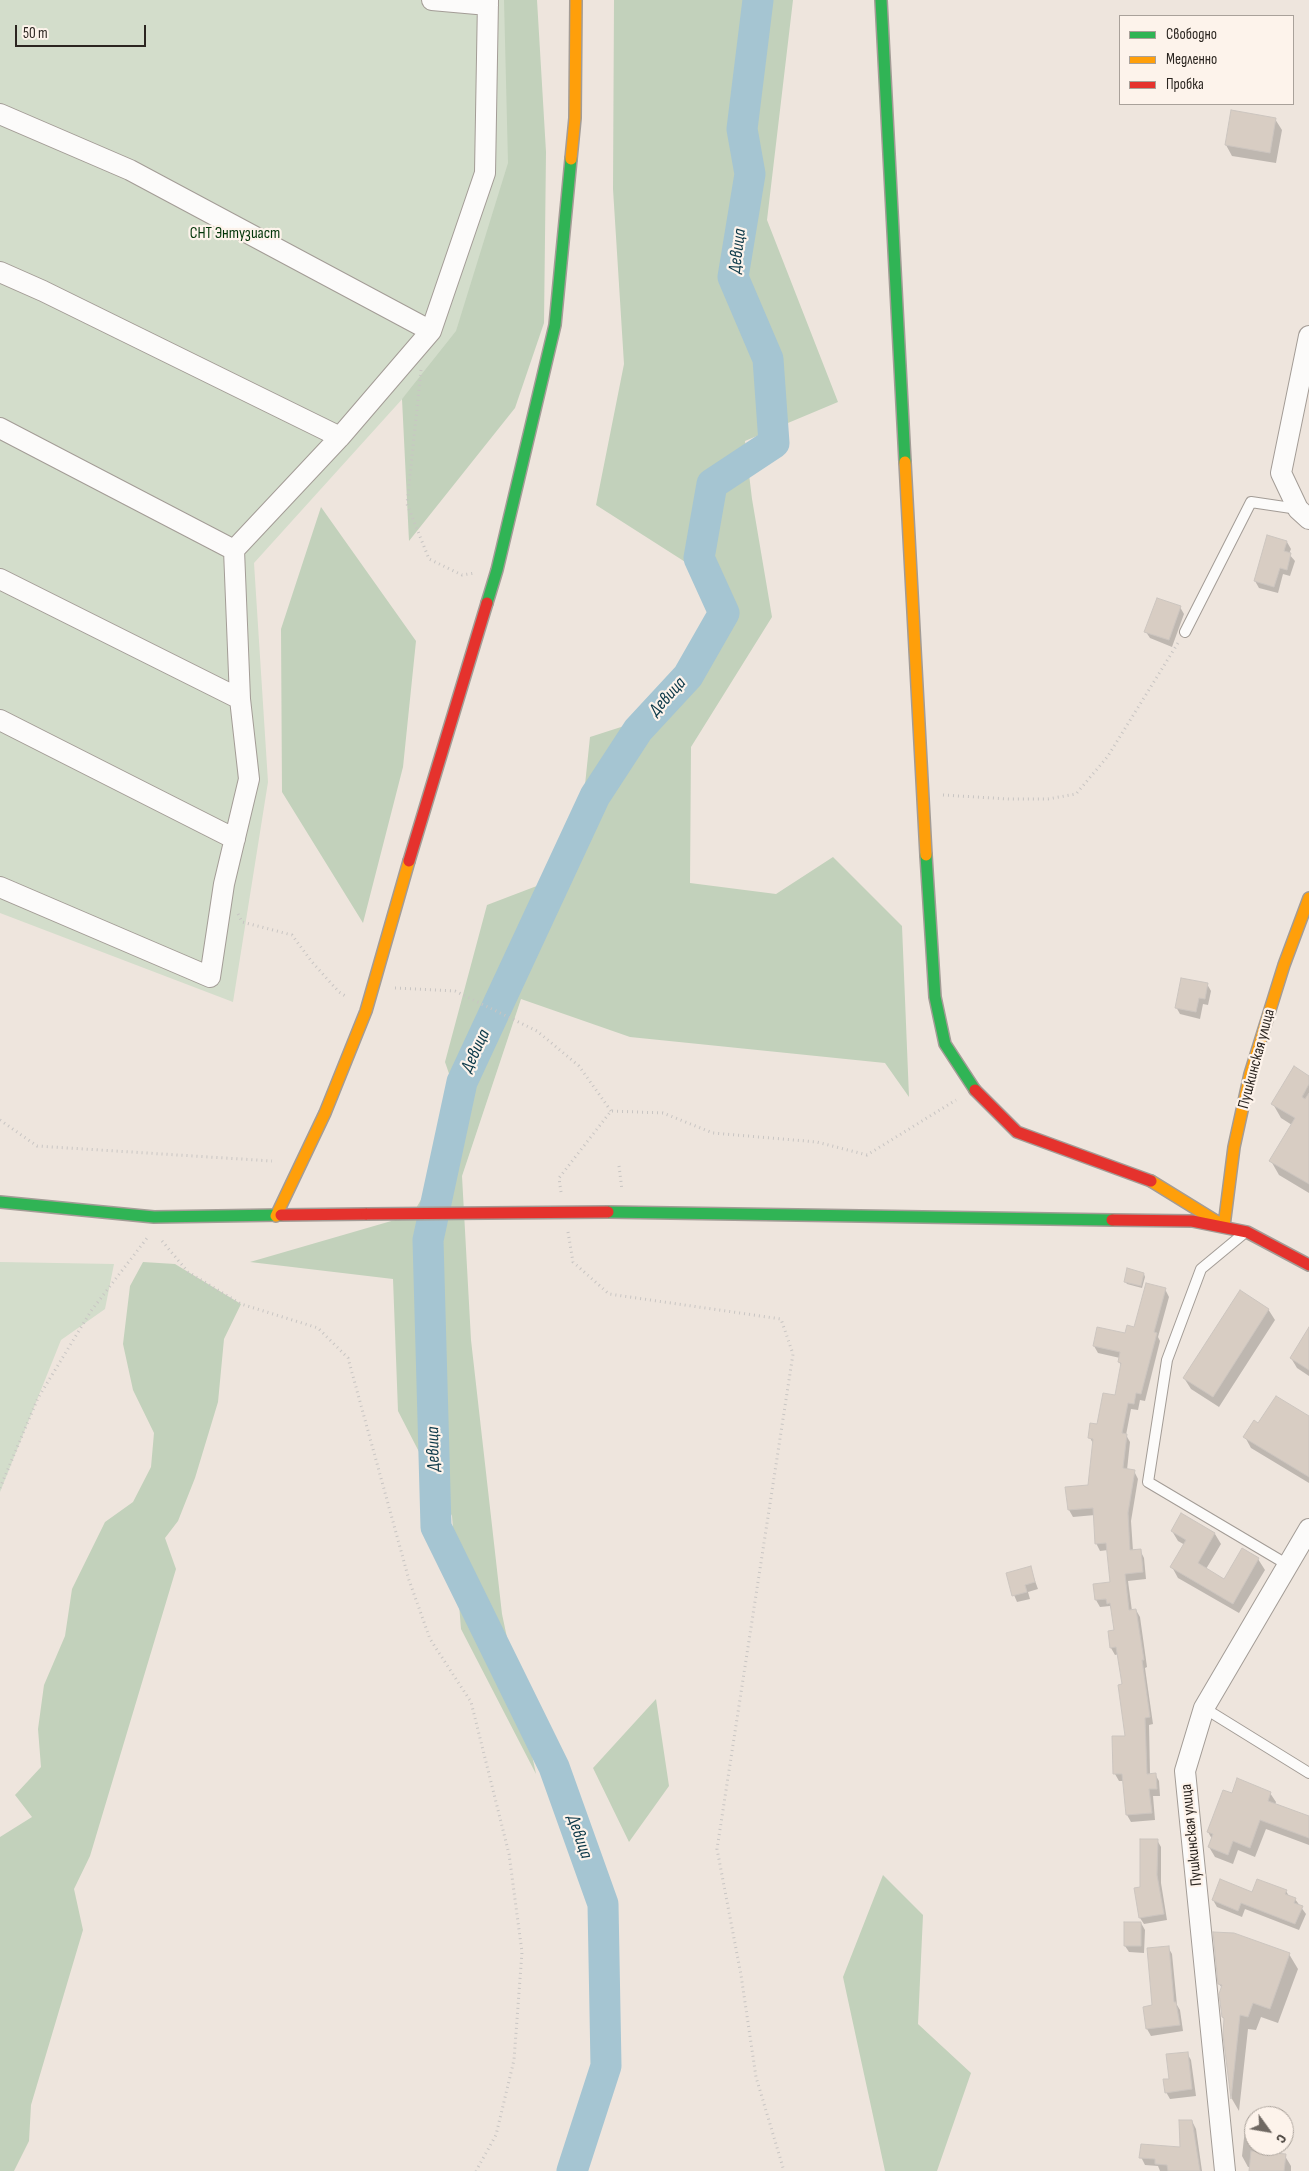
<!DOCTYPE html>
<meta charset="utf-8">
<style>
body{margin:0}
#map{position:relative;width:1309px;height:2171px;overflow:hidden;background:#eee5dd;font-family:"Sofia Sans Condensed",sans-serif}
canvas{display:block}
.legend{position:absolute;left:1119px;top:15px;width:175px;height:90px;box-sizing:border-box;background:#fdf3eb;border:1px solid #a9a19a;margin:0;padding:6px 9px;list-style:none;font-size:15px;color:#2b2520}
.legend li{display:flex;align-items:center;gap:10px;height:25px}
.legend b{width:25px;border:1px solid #a9a19a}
.north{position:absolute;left:1244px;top:2106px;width:50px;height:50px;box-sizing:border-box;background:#fdf3eb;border:1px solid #a9a19a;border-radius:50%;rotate:122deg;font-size:14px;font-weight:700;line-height:20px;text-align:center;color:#2b2520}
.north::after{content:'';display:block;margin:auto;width:18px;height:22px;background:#6f6862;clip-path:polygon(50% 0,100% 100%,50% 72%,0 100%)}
.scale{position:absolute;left:15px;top:25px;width:131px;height:22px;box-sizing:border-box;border:2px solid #2b2520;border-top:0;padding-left:6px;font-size:15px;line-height:18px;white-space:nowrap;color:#2b2520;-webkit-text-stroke:4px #fdf3eb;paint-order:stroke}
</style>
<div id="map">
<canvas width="1309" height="2171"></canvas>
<ul class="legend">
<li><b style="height:6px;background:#30b455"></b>Свободно</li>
<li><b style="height:6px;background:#ff9f0a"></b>Медленно</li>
<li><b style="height:6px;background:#e5322d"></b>Пробка</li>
</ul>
<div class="north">С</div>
<div class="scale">50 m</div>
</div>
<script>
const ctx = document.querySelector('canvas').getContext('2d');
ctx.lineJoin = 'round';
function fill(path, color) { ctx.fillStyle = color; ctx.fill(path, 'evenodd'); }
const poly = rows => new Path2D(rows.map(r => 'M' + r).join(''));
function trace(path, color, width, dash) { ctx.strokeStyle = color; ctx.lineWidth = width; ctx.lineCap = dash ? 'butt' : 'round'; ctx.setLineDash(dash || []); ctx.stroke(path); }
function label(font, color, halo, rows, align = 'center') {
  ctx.font = font + ' "Sofia Sans Condensed",sans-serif'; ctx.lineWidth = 4.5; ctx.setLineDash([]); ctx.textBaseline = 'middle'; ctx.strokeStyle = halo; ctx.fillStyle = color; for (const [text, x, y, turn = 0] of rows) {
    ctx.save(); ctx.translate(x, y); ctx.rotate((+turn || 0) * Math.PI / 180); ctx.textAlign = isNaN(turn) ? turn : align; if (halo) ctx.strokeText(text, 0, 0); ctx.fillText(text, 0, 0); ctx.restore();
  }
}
fill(poly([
 [0,0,505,0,513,168,461,334,254,563,268,782,233,1002,0,913],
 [0,1262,114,1264,105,1309,61,1340,0,1492]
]), '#d3ddcb');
fill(poly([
 [504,0,537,0,546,152,544,323,515,408,409,541,402,399,456,331,508,163],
 [614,0,793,0,767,220,838,402,745,441,752,499,772,617,691,747,690,883,776,894,833,857,902,926,909,1097,885,1063,630,1037,521,999,462,1176,471,1340,502,1614,536,1774,461,1629,452,1516,398,1411,393,1279,250,1262,412,1215,466,1123,445,1062,487,905,576,871,590,737,677,709,726,588,596,505,624,364,613,189],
 [321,507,416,641,403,767,363,923,282,792,281,629],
 [143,1262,175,1264,241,1304,224,1339,218,1402,195,1478,178,1521,165,1538,176,1569,90,1856,74,1889,83,1930,31,2105,29,2141,14,2171,0,2171,0,1837,32,1817,15,1795,41,1767,38,1729,44,1685,65,1636,72,1589,105,1522,133,1502,151,1467,154,1433,133,1390,123,1344,130,1286],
 [656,1699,669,1786,629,1842,593,1768],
 [883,1875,923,1915,918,2024,971,2073,937,2171,885,2171,843,1977]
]), '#c2d1bb');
fill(poly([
 [1275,119,1282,130,1276,163,1232,156,1226,145],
 [1287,542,1291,549,1289,554,1295,561,1290,576,1283,574,1278,593,1259,588,1255,581],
 [1180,607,1184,614,1172,647,1150,638,1146,632],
 [1207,984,1211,991,1208,1005,1203,1004,1200,1019,1180,1014,1176,1007],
 [1309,1078,1309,1193,1279,1175,1271,1161,1292,1125,1281,1118,1273,1104],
 [1144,1274,1145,1277,1142,1288,1127,1284,1125,1281],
 [1165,1289,1169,1297,1158,1337,1160,1341,1145,1401,1140,1400,1138,1410,1131,1409,1126,1435,1130,1442,1127,1470,1134,1471,1138,1479,1131,1521,1133,1551,1140,1550,1144,1558,1146,1579,1128,1581,1132,1611,1136,1610,1140,1617,1147,1667,1145,1668,1153,1724,1149,1725,1150,1774,1155,1774,1159,1781,1160,1796,1153,1796,1155,1820,1131,1822,1127,1815,1124,1781,1119,1781,1115,1774,1126,1737,1123,1685,1119,1654,1115,1655,1111,1648,1115,1631,1112,1611,1110,1606,1100,1607,1096,1600,1095,1585,1111,1583,1108,1550,1100,1551,1096,1543,1095,1515,1073,1517,1069,1510,1067,1488,1089,1486,1094,1445,1090,1438,1116,1397,1122,1367,1119,1362,1120,1358,1098,1353,1094,1346,1126,1334,1135,1328],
 [1268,1309,1275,1320,1219,1407,1191,1389,1184,1378],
 [1309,1329,1309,1376,1297,1368,1291,1358],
 [1309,1418,1309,1483,1251,1448,1245,1437,1259,1425],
 [1172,1531,1215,1534,1221,1544,1206,1569,1225,1580,1243,1550,1258,1559,1265,1570,1239,1613,1178,1578,1172,1567,1185,1545,1178,1541],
 [1030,1567,1038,1589,1028,1592,1030,1599,1017,1602,1014,1595],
 [1270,1793,1276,1802,1275,1805,1309,1817,1309,1845,1266,1829,1255,1857,1238,1850,1233,1864,1215,1857,1209,1847,1212,1839,1208,1832,1232,1795],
 [1157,1840,1161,1847,1161,1883,1167,1920,1144,1924,1140,1918,1141,1888],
 [1286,1891,1289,1896,1295,1899,1306,1914,1299,1930,1245,1909,1242,1917,1217,1907,1213,1900],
 [1141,1923,1145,1930,1144,1953,1129,1952,1125,1946],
 [1168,1947,1172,1954,1177,2005,1180,2010,1183,2031,1151,2036,1147,2029,1145,2008,1154,2006],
 [1289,1954,1298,1969,1278,2023,1261,2017,1256,2030,1248,2029,1239,2111,1232,2099,1225,2035,1225,2021,1223,2017,1222,1988,1219,1984],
 [1187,2053,1191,2060,1196,2096,1170,2099,1166,2092,1171,2080],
 [1192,2121,1196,2129,1202,2171,1160,2171,1158,2166,1145,2165,1141,2157,1182,2149],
 [1245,2129,1254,2130,1254,2146,1269,2146,1268,2154,1285,2156,1291,2166,1291,2171,1250,2171,1250,2167,1248,2167,1242,2156]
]), '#0003');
trace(poly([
 [572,2171,606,2066,603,1904,554,1767,436,1527,428,1240,462,1082,595,796,638,730,688,676,724,613,699,558,712,484,774,443,768,359,733,277,750,174,742,129,758,0]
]), '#a5c5d2', 31);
const building = poly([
 [1231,110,1276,118,1270,153,1225,145,1231,110],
 [1267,535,1287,541,1284,551,1291,553,1287,570,1280,568,1274,587,1254,581,1267,535],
 [1157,598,1181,606,1169,640,1144,632,1157,598],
 [1181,978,1208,983,1205,999,1199,998,1196,1012,1175,1008,1181,978],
 [1294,1066,1309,1076,1309,1084,1302,1097,1305,1099,1309,1093,1309,1184,1269,1161,1295,1118,1271,1104,1294,1066],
 [1127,1268,1144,1273,1141,1286,1124,1282,1127,1268],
 [1146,1283,1166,1288,1154,1332,1157,1333,1141,1394,1136,1393,1134,1404,1128,1403,1122,1433,1127,1434,1123,1468,1135,1470,1128,1513,1130,1550,1141,1549,1143,1572,1125,1574,1129,1610,1136,1609,1144,1660,1142,1660,1150,1717,1145,1718,1147,1774,1156,1773,1157,1789,1149,1789,1152,1813,1126,1815,1122,1774,1113,1774,1112,1736,1125,1736,1118,1685,1122,1684,1116,1647,1110,1648,1108,1631,1114,1630,1110,1603,1107,1604,1106,1599,1095,1600,1093,1584,1110,1582,1106,1543,1095,1544,1093,1508,1068,1510,1065,1487,1088,1485,1093,1439,1088,1438,1090,1423,1097,1424,1103,1393,1115,1395,1121,1363,1118,1362,1120,1352,1093,1346,1097,1327,1125,1333,1127,1325,1134,1327,1146,1283],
 [1240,1290,1269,1309,1213,1397,1183,1378,1240,1290],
 [1309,1327,1309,1370,1290,1358,1309,1327],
 [1276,1396,1309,1416,1309,1477,1243,1437,1254,1420,1258,1423,1276,1396],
 [1181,1513,1215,1533,1198,1563,1224,1579,1242,1548,1259,1558,1233,1604,1170,1567,1186,1540,1171,1531,1181,1513],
 [1031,1566,1035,1582,1025,1585,1027,1592,1012,1596,1006,1573,1031,1566],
 [1237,1778,1271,1792,1268,1801,1309,1816,1309,1838,1260,1820,1250,1848,1233,1841,1228,1855,1208,1847,1213,1834,1207,1832,1223,1790,1232,1793,1237,1778],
 [1140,1839,1158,1839,1157,1875,1164,1914,1139,1918,1134,1888,1140,1887,1140,1839],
 [1220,1879,1252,1892,1257,1879,1287,1890,1285,1894,1296,1898,1294,1903,1303,1906,1295,1924,1241,1903,1238,1911,1212,1900,1220,1879],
 [1124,1922,1141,1922,1141,1946,1124,1946,1124,1922],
 [1213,1932,1234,1933,1290,1953,1270,2009,1253,2003,1248,2017,1240,2015,1231,2099,1223,2035,1224,2018,1222,2017,1219,1994,1222,1985,1218,1984,1213,1932],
 [1169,1946,1174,2002,1176,2002,1180,2025,1146,2029,1143,2007,1152,2005,1147,1948,1169,1946],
 [1188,2052,1192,2089,1165,2093,1163,2079,1169,2079,1166,2054,1188,2052],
 [1179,2120,1192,2120,1200,2171,1168,2171,1167,2165,1155,2164,1155,2159,1139,2158,1141,2144,1180,2147,1179,2120],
 [1251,2151,1286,2154,1284,2171,1249,2171,1251,2151]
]);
fill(building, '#d8cdc3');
trace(building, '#ccc5bf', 1);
const lane = poly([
 [1185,632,1251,502,1298,509],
 [1242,1235,1201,1269,1167,1360,1148,1482,1288,1565],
 [1204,1708,1309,1773]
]);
const street = poly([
 [432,0,488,5],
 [0,114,130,170,431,331],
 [0,272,43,291,340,437],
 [1309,336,1281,473,1298,509,1309,519],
 [0,428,234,550],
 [0,579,240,699],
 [0,720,235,839],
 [0,887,210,977,224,884,249,779,240,699,234,550,340,437,431,331,485,173,488,0],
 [1225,2171,1185,1771,1204,1708,1309,1529]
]);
const fast = poly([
 [881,0,905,462],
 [487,603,497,570,555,325,571,159],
 [926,855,935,997,945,1044,975,1090],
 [0,1202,154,1217,281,1215],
 [608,1212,1112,1220]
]);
const slow = poly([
 [571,159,575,118,576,0],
 [905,462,926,855],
 [1151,1181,1224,1226],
 [276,1216,325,1113,366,1011,409,861],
 [1224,1226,1234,1147,1250,1074,1284,965,1309,898]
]);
const jam = poly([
 [409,861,487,603],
 [975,1090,1017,1132,1151,1181],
 [281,1215,367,1214],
 [1112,1220,1192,1221,1247,1232,1309,1265]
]);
trace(lane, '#a39c96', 12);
trace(street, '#a39c96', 22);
trace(fast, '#a39c96', 14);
trace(slow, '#a39c96', 14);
trace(jam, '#a39c96', 14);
trace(poly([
 [421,370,407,504,429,559,462,575,475,573],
 [943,795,1009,799,1048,799,1076,794,1108,756,1178,643],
 [238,914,242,922,292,935,312,962,339,992,347,997],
 [395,988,455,991,537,1031,579,1066,611,1111],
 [0,1120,37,1146,272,1161],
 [619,1166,622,1190],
 [561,1192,559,1178,611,1111,663,1113,713,1133,817,1142,867,1155,956,1100],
 [568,1232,573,1262,609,1294,781,1319,793,1354,717,1849,741,1975,756,2077,784,2171],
 [162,1241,188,1272,241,1304,318,1328,348,1358,409,1580,430,1639,471,1702,509,1854,522,1952,514,2060,496,2135,476,2171],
 [0,1488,38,1398,91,1311,147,1238]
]), '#c8c5c3', 3, [1, 4]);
trace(lane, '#fcfbfa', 10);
trace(street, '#fcfbfa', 20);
trace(fast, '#30b455', 11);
trace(slow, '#ff9f0a', 11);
trace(jam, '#e5322d', 11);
const jamBridge = poly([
 [367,1214,608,1212]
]);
trace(jamBridge, '#a39c96', 14, []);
trace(jamBridge, '#e5322d', 11);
label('16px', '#003407', '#fdf3eb', [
 ["СНТ Энтузиаст",235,234]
]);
label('16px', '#2b2520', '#fdf3eb', [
 ["Пушкинская улица",1257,1059,-75],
 ["Пушкинская улица",1192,1835,-96]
]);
label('italic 18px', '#0b3848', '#fdf3eb', [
 ["Девица",738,251,-83],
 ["Девица",668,697,-48],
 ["Девица",476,1051,-65],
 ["Девица",434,1449,-91],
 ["Девица",579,1837,71]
]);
</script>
